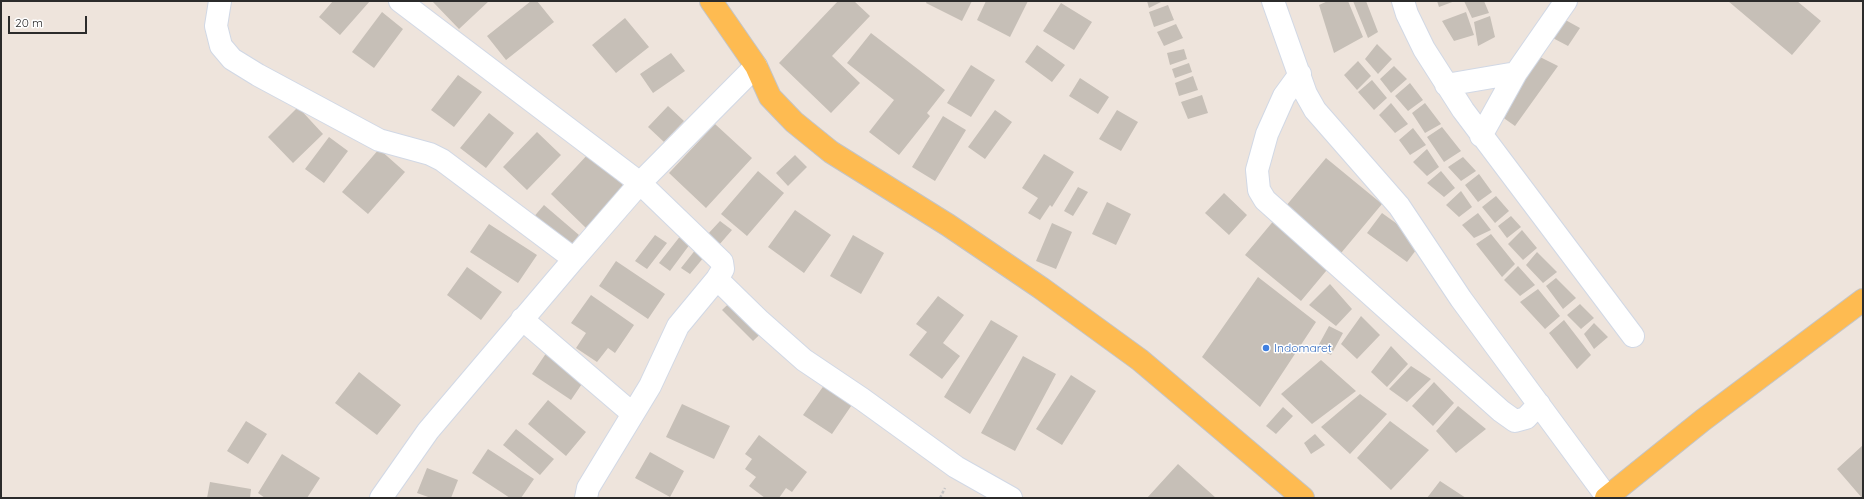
<!DOCTYPE html>
<style>
body{margin:0}
#map{position:relative;width:1864px;height:499px;overflow:hidden;background:#eee4dc;font-family:Quicksand,sans-serif}
canvas{display:block}
.frame{position:absolute;inset:0;border:2px solid #2b2b2b;pointer-events:none}
.scale{position:absolute;left:8px;top:16px;width:79px;height:18px;box-sizing:border-box;border:2px solid #2b2b2b;border-top:0;padding-left:5px;font-size:12px;line-height:14px;white-space:nowrap;color:#2b2b2b;-webkit-text-stroke:3px #fff;paint-order:stroke}
</style>
<div id="map">
<canvas width="1864" height="499"></canvas>
<div class="frame"></div>
<div class="scale">20 m</div>
</div>
<script>
const ctx = document.querySelector('canvas').getContext('2d');
ctx.lineJoin = 'round';
function fill(path, color) { ctx.fillStyle = color; ctx.fill(path, 'evenodd'); }
const poly = rows => new Path2D(rows.map(r => 'M' + r).join(''));
function trace(path, color, width, dash) { ctx.strokeStyle = color; ctx.lineWidth = width; ctx.lineCap = dash ? 'butt' : 'round'; ctx.setLineDash(dash || []); ctx.stroke(path); }
function label(font, color, halo, rows, align = 'center') {
  ctx.font = font + ' Quicksand,sans-serif'; ctx.lineWidth = 3; ctx.setLineDash([]); ctx.textBaseline = 'middle'; ctx.strokeStyle = halo; ctx.fillStyle = color; for (const [text, x, y, turn = 0] of rows) {
    ctx.save(); ctx.translate(x, y); ctx.rotate((+turn || 0) * Math.PI / 180); ctx.textAlign = isNaN(turn) ? turn : align; if (halo) ctx.strokeText(text, 0, 0); ctx.fillText(text, 0, 0); ctx.restore();
  }
}
fill(poly([
 [333,1,370,1,340,35,319,17],
 [434,1,489,1,459,29,433,2],
 [531,1,537,1,554,22,506,60,487,36],
 [838,1,854,1,870,16,832,56,860,83,831,113,779,63],
 [927,1,972,1,962,21,926,3],
 [986,1,1028,1,1010,37,977,20],
 [1147,1,1163,1,1149,8],
 [1328,1,1348,1,1363,37,1334,53,1319,5],
 [1353,1,1366,1,1378,32,1368,38],
 [1437,1,1455,1,1439,7],
 [1464,1,1484,1,1489,13,1472,18],
 [1728,1,1797,1,1821,21,1792,55],
 [1061,3,1092,22,1074,50,1043,31],
 [1168,5,1174,20,1154,27,1149,12],
 [382,12,403,29,374,68,352,52],
 [1466,12,1474,35,1454,41,1442,21],
 [1490,16,1495,37,1478,46,1474,22],
 [1560,17,1580,28,1568,46,1549,36],
 [625,18,649,47,616,73,592,45],
 [1176,24,1183,38,1164,46,1157,32],
 [871,33,945,90,927,113,930,116,899,155,869,132,894,100,847,63],
 [1377,44,1392,59,1378,74,1365,59],
 [1037,45,1065,65,1052,82,1025,62],
 [1184,49,1187,59,1170,65,1167,53],
 [671,53,685,71,653,93,640,74],
 [1536,55,1558,66,1515,126,1498,114],
 [1358,61,1371,76,1357,90,1344,75],
 [1189,63,1192,72,1175,78,1172,69],
 [971,65,995,80,971,117,947,103],
 [1394,66,1407,79,1391,93,1380,79],
 [458,75,482,92,454,127,431,110],
 [1193,76,1198,90,1179,96,1175,83],
 [1080,78,1109,97,1098,114,1069,96],
 [1372,80,1387,98,1374,110,1358,92],
 [1410,83,1423,100,1408,111,1395,96],
 [1202,95,1208,113,1188,119,1181,102],
 [1391,103,1408,124,1395,133,1379,115],
 [1425,103,1441,124,1425,133,1412,113],
 [668,106,684,121,664,142,648,127],
 [298,107,323,134,293,163,268,137],
 [995,110,1012,122,985,159,968,147],
 [1117,110,1138,122,1121,151,1099,139],
 [489,113,514,133,486,168,460,148],
 [943,116,966,130,935,181,912,167],
 [715,124,752,158,706,208,669,173],
 [1442,127,1461,151,1444,162,1427,137],
 [1413,128,1426,145,1410,155,1399,140],
 [537,132,561,155,527,190,503,167],
 [329,137,348,151,324,183,305,169],
 [379,149,405,172,368,214,342,192],
 [1427,149,1439,167,1427,176,1413,162],
 [589,153,625,187,586,228,551,194],
 [1044,154,1074,172,1052,207,1050,205,1040,220,1028,213,1038,198,1022,188],
 [795,155,807,167,788,186,776,173],
 [1463,157,1476,171,1461,181,1448,167],
 [1326,158,1382,204,1301,301,1245,255],
 [758,171,784,193,747,236,721,214],
 [1441,171,1455,188,1444,197,1427,183],
 [1479,174,1492,192,1478,202,1465,185],
 [1078,187,1088,192,1073,216,1064,211],
 [1461,191,1472,207,1459,217,1446,205],
 [1224,193,1247,215,1229,235,1205,213],
 [1496,196,1509,211,1495,223,1482,207],
 [1107,202,1131,214,1116,245,1092,234],
 [544,205,579,235,567,250,531,220],
 [795,210,831,235,804,273,768,247],
 [1382,213,1422,242,1407,262,1367,233],
 [1478,213,1491,230,1474,238,1462,225],
 [1511,216,1521,227,1507,238,1498,226],
 [720,221,732,230,719,245,707,235],
 [1052,223,1072,232,1056,269,1036,261],
 [489,224,537,255,518,283,470,252],
 [689,225,699,232,670,271,659,263],
 [1522,230,1537,248,1523,260,1508,244],
 [1491,234,1515,264,1502,277,1476,244],
 [655,235,667,243,647,269,635,261],
 [853,235,884,253,861,294,830,276],
 [700,244,709,251,690,274,681,268],
 [1537,252,1557,272,1543,283,1526,265],
 [616,261,665,294,648,319,599,286],
 [1518,266,1535,285,1520,296,1504,280],
 [467,267,502,292,481,320,447,295],
 [1258,277,1316,322,1260,407,1202,357],
 [1556,278,1576,298,1563,309,1546,286],
 [1330,284,1352,309,1336,326,1309,305],
 [1538,289,1560,316,1545,329,1520,302],
 [743,290,774,321,753,341,722,310],
 [591,295,634,325,615,353,608,348,597,362,576,348,586,333,571,323],
 [938,296,964,315,943,343,960,356,942,379,909,355,927,332,916,324],
 [1580,304,1594,318,1581,329,1567,315],
 [1361,316,1380,335,1357,359,1341,344],
 [991,320,1018,336,970,414,944,397],
 [1564,320,1591,355,1577,369,1549,333],
 [1594,323,1608,337,1594,349,1584,334],
 [1329,326,1343,333,1331,355,1317,348],
 [1391,346,1408,364,1387,387,1371,372],
 [549,349,588,375,571,400,532,374],
 [1023,356,1056,374,1015,451,981,433],
 [1321,360,1356,391,1312,424,1281,394],
 [1411,366,1431,379,1407,402,1389,389],
 [359,372,401,405,377,435,335,403],
 [832,374,860,393,832,434,803,415],
 [1071,375,1096,391,1062,445,1036,429],
 [1434,382,1454,403,1433,426,1412,406],
 [1360,394,1387,414,1350,454,1321,427],
 [548,400,586,432,566,456,528,424],
 [682,404,730,426,714,459,666,437],
 [1458,406,1486,429,1456,453,1436,431],
 [1283,407,1293,416,1276,434,1266,426],
 [246,421,267,434,248,464,227,451],
 [1390,421,1429,450,1391,490,1357,458],
 [516,429,554,459,540,475,503,445],
 [1315,434,1325,445,1311,454,1304,443],
 [759,435,807,472,792,492,786,488,779,498,765,498,749,486,756,477,745,469,752,459,745,454],
 [1863,445,1863,498,1862,498,1837,469],
 [488,449,534,479,521,498,510,498,472,473],
 [650,452,684,471,670,497,635,478],
 [282,454,320,478,307,498,265,498,258,493],
 [1178,464,1216,498,1147,498],
 [427,468,458,480,451,498,431,498,417,493],
 [1440,481,1466,498,1427,498],
 [210,482,251,489,250,498,207,498]
]), '#c6bfb7');
const minor = poly([
 [220,1,216,26,221,46,232,59,258,75,379,140,430,154,442,160,574,259,640,183,756,66],
 [400,1,640,183,722,262,723,269,717,279,678,326,650,386,588,488,586,498],
 [1273,1,1306,94,1315,110,1399,206,1461,299,1607,497],
 [1403,1,1407,14,1424,49,1463,110,1633,336],
 [1300,74,1284,96,1267,134,1257,170,1259,190,1265,200,1501,411,1515,421,1526,418,1539,404],
 [1446,85,1516,73],
 [1481,136,1516,73,1566,1],
 [717,279,760,321,804,360,862,399,956,467,1011,498],
 [522,319,633,414],
 [381,498,428,431,574,259]
]);
const major = poly([
 [711,1,756,66,770,97,794,122,831,152,948,225,1041,288,1140,360,1303,498],
 [1606,498,1703,420,1863,300]
]);
trace(minor, '#d1d8e5', 24);
trace(major, '#c4c4c4', 24);
trace(poly([
 [940,498,945,488]
]), '#c4c4c4', 2.5, [3, 2]);
trace(minor, '#fff', 22);
trace(major, '#febb51', 22);
for (const [x, y, r, color] of [
 [1266,348,4,"#3f7fe0"]
]) { const dot = new Path2D(); dot.arc(x, y, r, 0, 2 * Math.PI); ctx.fillStyle = color; ctx.fill(dot); trace(dot, '#fff', 1.5); }
label('12px', '#366cbe', '#fff', [
 ["Indomaret",1274,348]
], 'left');
</script>
